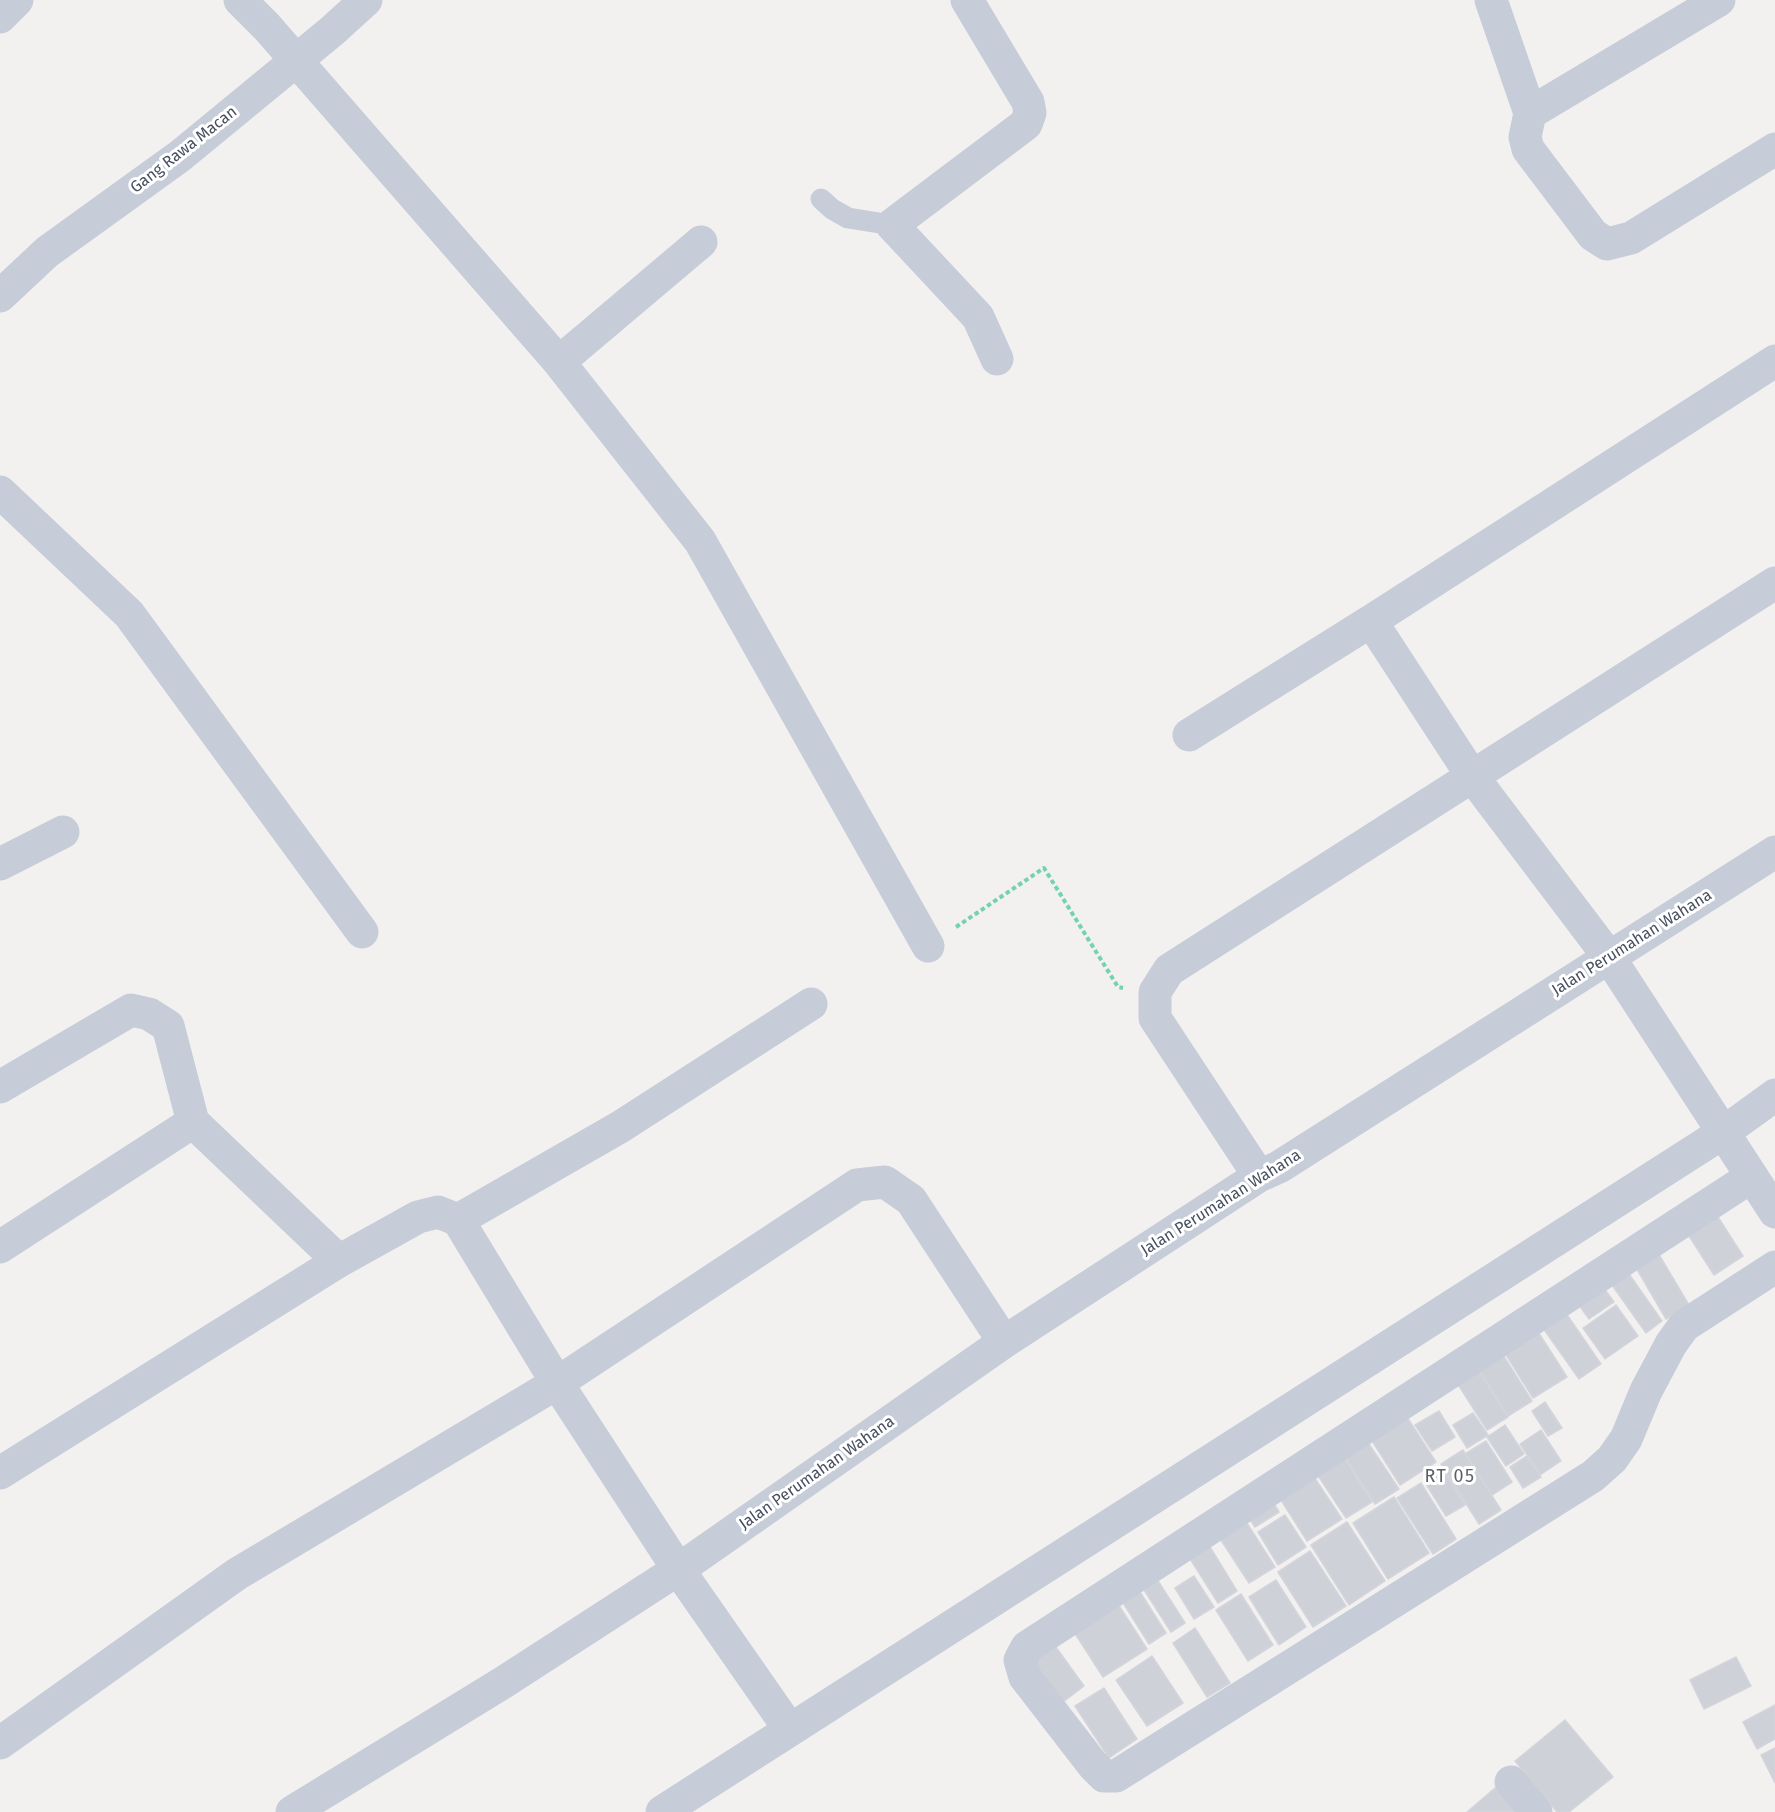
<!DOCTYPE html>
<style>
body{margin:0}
canvas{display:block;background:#f3f1f0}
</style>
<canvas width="1775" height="1812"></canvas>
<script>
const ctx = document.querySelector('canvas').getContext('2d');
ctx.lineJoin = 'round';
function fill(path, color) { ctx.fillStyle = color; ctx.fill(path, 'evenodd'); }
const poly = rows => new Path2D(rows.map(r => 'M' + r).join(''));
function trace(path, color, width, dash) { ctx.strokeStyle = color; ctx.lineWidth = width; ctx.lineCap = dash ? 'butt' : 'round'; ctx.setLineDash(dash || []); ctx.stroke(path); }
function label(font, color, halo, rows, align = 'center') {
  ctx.font = font + ' "Fira Sans",sans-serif'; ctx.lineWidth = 6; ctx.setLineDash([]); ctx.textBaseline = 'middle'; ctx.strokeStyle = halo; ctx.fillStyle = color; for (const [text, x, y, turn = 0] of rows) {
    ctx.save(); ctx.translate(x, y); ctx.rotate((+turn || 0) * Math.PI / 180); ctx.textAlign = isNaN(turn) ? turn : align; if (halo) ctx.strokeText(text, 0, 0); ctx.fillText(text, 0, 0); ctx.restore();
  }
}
const building = poly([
 [1718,1217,1743,1256,1714,1275,1689,1236,1718,1217],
 [1658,1253,1689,1305,1666,1319,1635,1266,1658,1253],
 [1629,1274,1662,1321,1646,1333,1612,1285,1629,1274],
 [1601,1284,1614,1302,1589,1319,1576,1301,1601,1284],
 [1616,1305,1638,1336,1605,1359,1583,1328,1616,1305],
 [1561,1306,1601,1364,1579,1379,1538,1321,1561,1306],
 [1535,1327,1567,1377,1533,1398,1501,1347,1535,1327],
 [1498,1347,1532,1401,1508,1416,1474,1362,1498,1347],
 [1473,1362,1508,1417,1487,1430,1452,1375,1473,1362],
 [1545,1402,1562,1428,1548,1436,1532,1411,1545,1402],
 [1439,1411,1455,1437,1432,1451,1415,1425,1439,1411],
 [1473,1413,1488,1435,1467,1448,1453,1425,1473,1413],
 [1405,1414,1436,1462,1400,1485,1369,1436,1405,1414],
 [1505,1425,1524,1454,1506,1466,1487,1437,1505,1425],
 [1541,1430,1561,1461,1540,1475,1520,1444,1541,1430],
 [1365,1438,1399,1489,1375,1504,1342,1452,1365,1438],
 [1486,1441,1512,1482,1492,1495,1465,1454,1486,1441],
 [1463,1450,1501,1510,1479,1524,1441,1464,1463,1450],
 [1340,1451,1372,1502,1346,1518,1313,1468,1340,1451],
 [1527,1456,1541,1477,1523,1488,1510,1467,1527,1456],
 [1308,1468,1342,1519,1307,1541,1274,1489,1308,1468],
 [1443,1469,1465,1505,1446,1516,1424,1481,1443,1469],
 [1421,1483,1456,1539,1433,1554,1397,1498,1421,1483],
 [1270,1497,1279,1512,1255,1527,1246,1513,1270,1497],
 [1394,1497,1429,1553,1388,1579,1353,1523,1394,1497],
 [1285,1515,1306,1547,1278,1565,1258,1532,1285,1515],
 [1243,1517,1275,1567,1249,1583,1217,1534,1243,1517],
 [1347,1522,1385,1581,1349,1605,1311,1545,1347,1522],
 [1207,1542,1237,1591,1218,1603,1187,1554,1207,1542],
 [1310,1551,1346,1606,1313,1627,1278,1572,1310,1551],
 [1153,1573,1185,1623,1171,1632,1139,1582,1153,1573],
 [1194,1576,1214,1607,1194,1619,1175,1588,1194,1576],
 [1276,1580,1306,1627,1279,1645,1249,1597,1276,1580],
 [1135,1584,1166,1633,1149,1644,1118,1595,1135,1584],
 [1241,1594,1273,1645,1248,1661,1216,1610,1241,1594],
 [1118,1604,1147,1649,1103,1677,1074,1632,1118,1604],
 [1195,1628,1230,1683,1207,1697,1173,1643,1195,1628],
 [1053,1643,1084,1686,1054,1709,1022,1666,1053,1643],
 [1152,1656,1183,1703,1147,1726,1116,1680,1152,1656],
 [1736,1657,1751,1686,1704,1709,1690,1680,1736,1657],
 [1104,1688,1137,1739,1109,1758,1075,1706,1104,1688],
 [1775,1705,1775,1739,1757,1749,1743,1722,1775,1705],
 [1565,1720,1613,1777,1569,1812,1557,1812,1515,1761,1565,1720],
 [1775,1748,1775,1783,1761,1755,1775,1748],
 [1495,1788,1515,1812,1467,1812,1495,1788]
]);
fill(building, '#cfd1d8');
trace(building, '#d4d5dc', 1.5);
trace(poly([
 [956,927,1044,868,1118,987,1123,988]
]), '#73d2b4', 4, [4.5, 3]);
trace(poly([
 [821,199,832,209,848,218,892,225]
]), '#c6ccd8', 21);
trace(poly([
 [240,0,267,27,559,362,700,541,928,946],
 [967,0,1028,102,1030,113,1026,124,892,225,978,317,997,359],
 [1491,0,1530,113,1525,137,1528,149,1593,235,1607,244,1631,238,1775,149],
 [0,17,17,0],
 [1530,113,1719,0],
 [0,296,47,252,180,156,332,31,366,0],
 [1775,361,1371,621,1472,776,1609,957,1775,1212],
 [559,362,701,242],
 [0,492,129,614,362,932],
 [1189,735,1371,621],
 [0,864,63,832],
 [0,1087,131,1010,149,1014,168,1026,193,1122,339,1261],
 [1259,1176,1155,1018,1155,992,1169,970,1775,583],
 [1751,1177,1027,1647,1020,1660,1025,1677,1093,1765,1104,1776,1116,1776,1593,1476,1612,1459,1626,1439,1646,1391,1671,1344,1684,1326,1775,1267],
 [458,1220,557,1383,678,1569,786,1724,786,1732],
 [0,1247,193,1122],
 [0,1473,339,1261,418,1217,438,1212,458,1220,620,1127,811,1004],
 [0,1743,237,1574,557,1383,857,1185,885,1182,911,1200,1004,1342],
 [1511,1782,1536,1812],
 [292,1812,504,1682,688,1563,1004,1342,1259,1176,1279,1167,1775,852],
 [662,1812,1724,1132,1775,1095]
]), '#c6ccd8', 33);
label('16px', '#474f5f', '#fff', [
 ["Gang Rawa Macan",184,150,-38],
 ["Jalan Perumahan Wahana",1632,943,-32],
 ["Jalan Perumahan Wahana",1221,1203,-32],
 ["Jalan Perumahan Wahana",817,1473,-35]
]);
ctx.letterSpacing = '1.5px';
label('18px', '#5c5f66', '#fff', [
 ["RT 05",1450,1477]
]);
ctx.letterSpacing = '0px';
</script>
